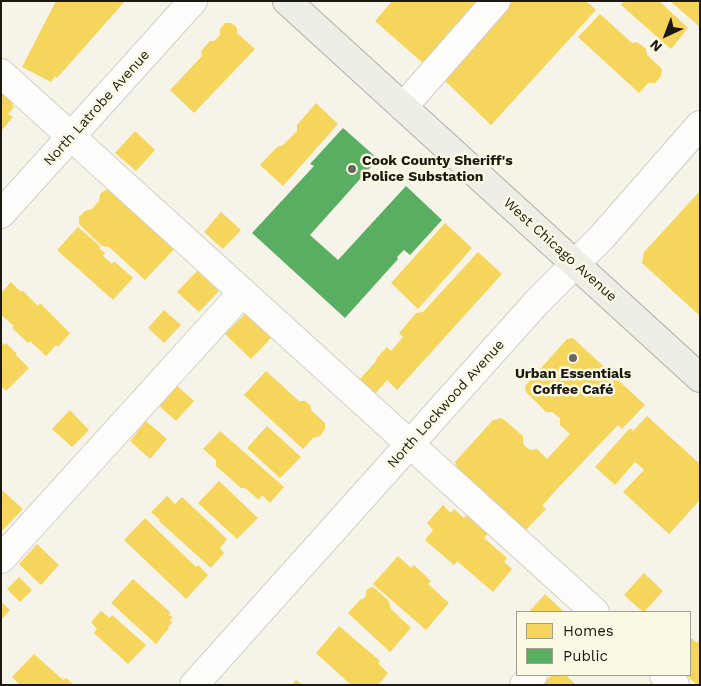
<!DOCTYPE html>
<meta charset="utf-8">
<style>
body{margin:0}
#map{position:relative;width:701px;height:686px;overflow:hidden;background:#f6f4e9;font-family:"Work Sans",sans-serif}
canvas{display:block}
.frame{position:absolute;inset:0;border:2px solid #1b1912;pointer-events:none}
.legend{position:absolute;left:516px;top:611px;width:175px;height:65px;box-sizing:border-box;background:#fbf8e4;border:1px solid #a19f90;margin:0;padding:6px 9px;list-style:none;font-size:15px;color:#1b1912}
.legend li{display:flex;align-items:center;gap:10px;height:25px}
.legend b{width:25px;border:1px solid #a19f90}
.north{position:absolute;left:641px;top:10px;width:50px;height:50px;-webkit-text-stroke:4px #fbf8e4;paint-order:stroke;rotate:223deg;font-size:14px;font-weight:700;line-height:20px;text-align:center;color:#1b1912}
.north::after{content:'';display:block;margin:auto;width:18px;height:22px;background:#1b1912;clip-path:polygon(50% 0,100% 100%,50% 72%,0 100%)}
</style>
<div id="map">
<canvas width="701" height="686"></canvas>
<div class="frame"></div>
<ul class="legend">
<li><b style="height:14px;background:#f6d55c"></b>Homes</li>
<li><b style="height:14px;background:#5aae61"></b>Public</li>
</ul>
<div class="north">N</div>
</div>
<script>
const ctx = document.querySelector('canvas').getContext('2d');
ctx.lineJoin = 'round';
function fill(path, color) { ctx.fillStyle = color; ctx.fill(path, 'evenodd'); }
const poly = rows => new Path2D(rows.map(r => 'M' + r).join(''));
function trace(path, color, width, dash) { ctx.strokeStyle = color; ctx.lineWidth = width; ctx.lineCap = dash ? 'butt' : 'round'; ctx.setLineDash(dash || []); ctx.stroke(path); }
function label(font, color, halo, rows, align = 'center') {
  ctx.font = font + ' "Work Sans",sans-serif'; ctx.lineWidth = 5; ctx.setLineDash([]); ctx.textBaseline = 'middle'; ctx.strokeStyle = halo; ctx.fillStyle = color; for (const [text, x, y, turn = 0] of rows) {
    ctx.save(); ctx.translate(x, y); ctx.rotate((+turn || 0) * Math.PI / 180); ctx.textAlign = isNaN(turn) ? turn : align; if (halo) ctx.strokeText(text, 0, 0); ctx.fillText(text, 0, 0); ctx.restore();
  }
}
fill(poly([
 [56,1,125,1,57,78,55,76,51,82,22,67],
 [392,1,481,1,425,65,375,21],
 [513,1,586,1,596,10,491,125,442,78],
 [624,1,659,1,688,28,671,49,621,5],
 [670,1,700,1,700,27],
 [600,14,632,43,637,42,646,49,647,55,662,69,661,76,655,83,648,83,639,93,578,37],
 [225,23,231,23,237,28,237,33,255,49,194,113,170,90,202,56,201,51,210,41,214,41,220,35,220,29],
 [1,89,16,102,12,105,14,107,8,114,13,117,1,131],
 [316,103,338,124,283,186,260,165,277,147,283,145,297,131,297,125],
 [135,131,155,150,136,171,115,153],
 [108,188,176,247,145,280,109,247,102,246,79,224,79,217,85,211,92,209,99,201,100,194],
 [700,191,700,316,642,263,644,252],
 [221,212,241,230,223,249,204,232],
 [445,223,472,248,418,309,391,283],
 [78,227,101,247,99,248,105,253,103,256,112,264,114,261,133,278,113,300,57,250],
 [478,252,502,274,397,390,387,380,375,394,360,379,377,360,376,359,387,347,391,351,403,337,399,333,416,313,423,312],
 [197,271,219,291,199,312,177,292],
 [11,282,21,292,22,290,38,306,40,303,70,333,58,347,56,345,46,356,30,341,28,343,12,328,14,326,1,315,1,293],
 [164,310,181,325,164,343,148,328],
 [246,313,271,338,251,359,225,334],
 [573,338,645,405,622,429,618,425,556,490,542,506,546,509,525,531,458,469,455,462,493,420,502,418,523,436,523,444,530,450,537,449,547,459,570,434,560,425,560,418,552,412,546,412,526,392,525,386,567,339],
 [1,342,4,345,6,343,17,354,16,355,29,368,6,391,1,386],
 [266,371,299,401,305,401,310,405,312,411,325,423,325,429,320,436,313,438,303,449,244,395],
 [174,383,194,401,176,421,156,403],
 [70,410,89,430,72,447,52,429],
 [647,416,700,464,700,500,669,534,623,492,644,470,639,465,635,462,615,485,595,467,630,428,633,431],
 [146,421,167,439,150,459,130,441],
 [267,426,301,457,280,478,247,448],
 [220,431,284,487,270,503,262,495,259,500,245,488,241,488,216,466,216,460,203,449],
 [219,481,258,518,237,539,198,503],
 [3,491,23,509,3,530,1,528,1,492],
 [167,496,175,504,182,497,227,539,220,548,224,553,211,568,159,521,160,520,151,512],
 [443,505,451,513,454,509,464,518,468,513,490,531,484,538,507,558,504,562,512,569,493,592,457,561,454,565,425,540,433,530,427,523],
 [145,518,196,567,198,565,208,575,186,599,124,540],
 [37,544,59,565,41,585,19,564],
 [398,556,411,568,414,565,431,581,428,584,449,603,426,630,373,584],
 [644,573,663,591,644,612,643,612,624,595],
 [19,577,32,590,20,602,7,589],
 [133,579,171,613,168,615,173,617,170,620,172,623,168,627,169,628,156,644,111,603],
 [373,587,388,600,391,609,411,628,390,652,348,613,361,599,362,600,366,596,366,591,369,588],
 [545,594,564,612,529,612],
 [1,602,10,610,1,620],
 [101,611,110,618,112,615,146,645,128,664,94,633,97,629,91,622],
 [339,626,380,661,378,663,388,673,378,685,351,685,316,653],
 [690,637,697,643,700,640,700,685,697,685,686,675,690,675],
 [34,654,63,680,66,678,74,685,20,685,12,677],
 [552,675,566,675,576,685,542,685],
 [296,680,303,685,292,685]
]), '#f6d55c');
fill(poly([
 [343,128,378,159,310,235,338,260,406,186,442,220,410,255,404,250,397,257,398,259,345,318,252,233,314,166,310,164]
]), '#5aae61');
const minor = poly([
 [1,73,595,612],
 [403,107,496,1],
 [1,214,193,1],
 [1,559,243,292],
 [664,675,675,685],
 [194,685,537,302,602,237,700,125],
 [524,685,533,675]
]);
const major = poly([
 [287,1,700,378]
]);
trace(minor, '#d0cfc6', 30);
trace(major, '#b0b2a3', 30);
trace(minor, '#fefdfc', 28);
trace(major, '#edeee6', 28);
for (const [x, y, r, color] of [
 [352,169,5,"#68665d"],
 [573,358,5,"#68665d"]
]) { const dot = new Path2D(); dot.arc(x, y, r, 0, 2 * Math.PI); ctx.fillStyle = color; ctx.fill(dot); trace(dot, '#fbf8e4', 2); }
label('14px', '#1b1912', '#fbf8e4', [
 ["North Latrobe Avenue",97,108,-48],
 ["West Chicago Avenue",560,250,42],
 ["North Lockwood Avenue",446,404,-48]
]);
label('bold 14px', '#1b1912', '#fbf8e4', [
 ["Cook County Sheriff's",362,161],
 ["Police Substation",362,177],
 ["Urban Essentials",573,374,"center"],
 ["Coffee Café",573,390,"center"]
], 'left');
</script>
